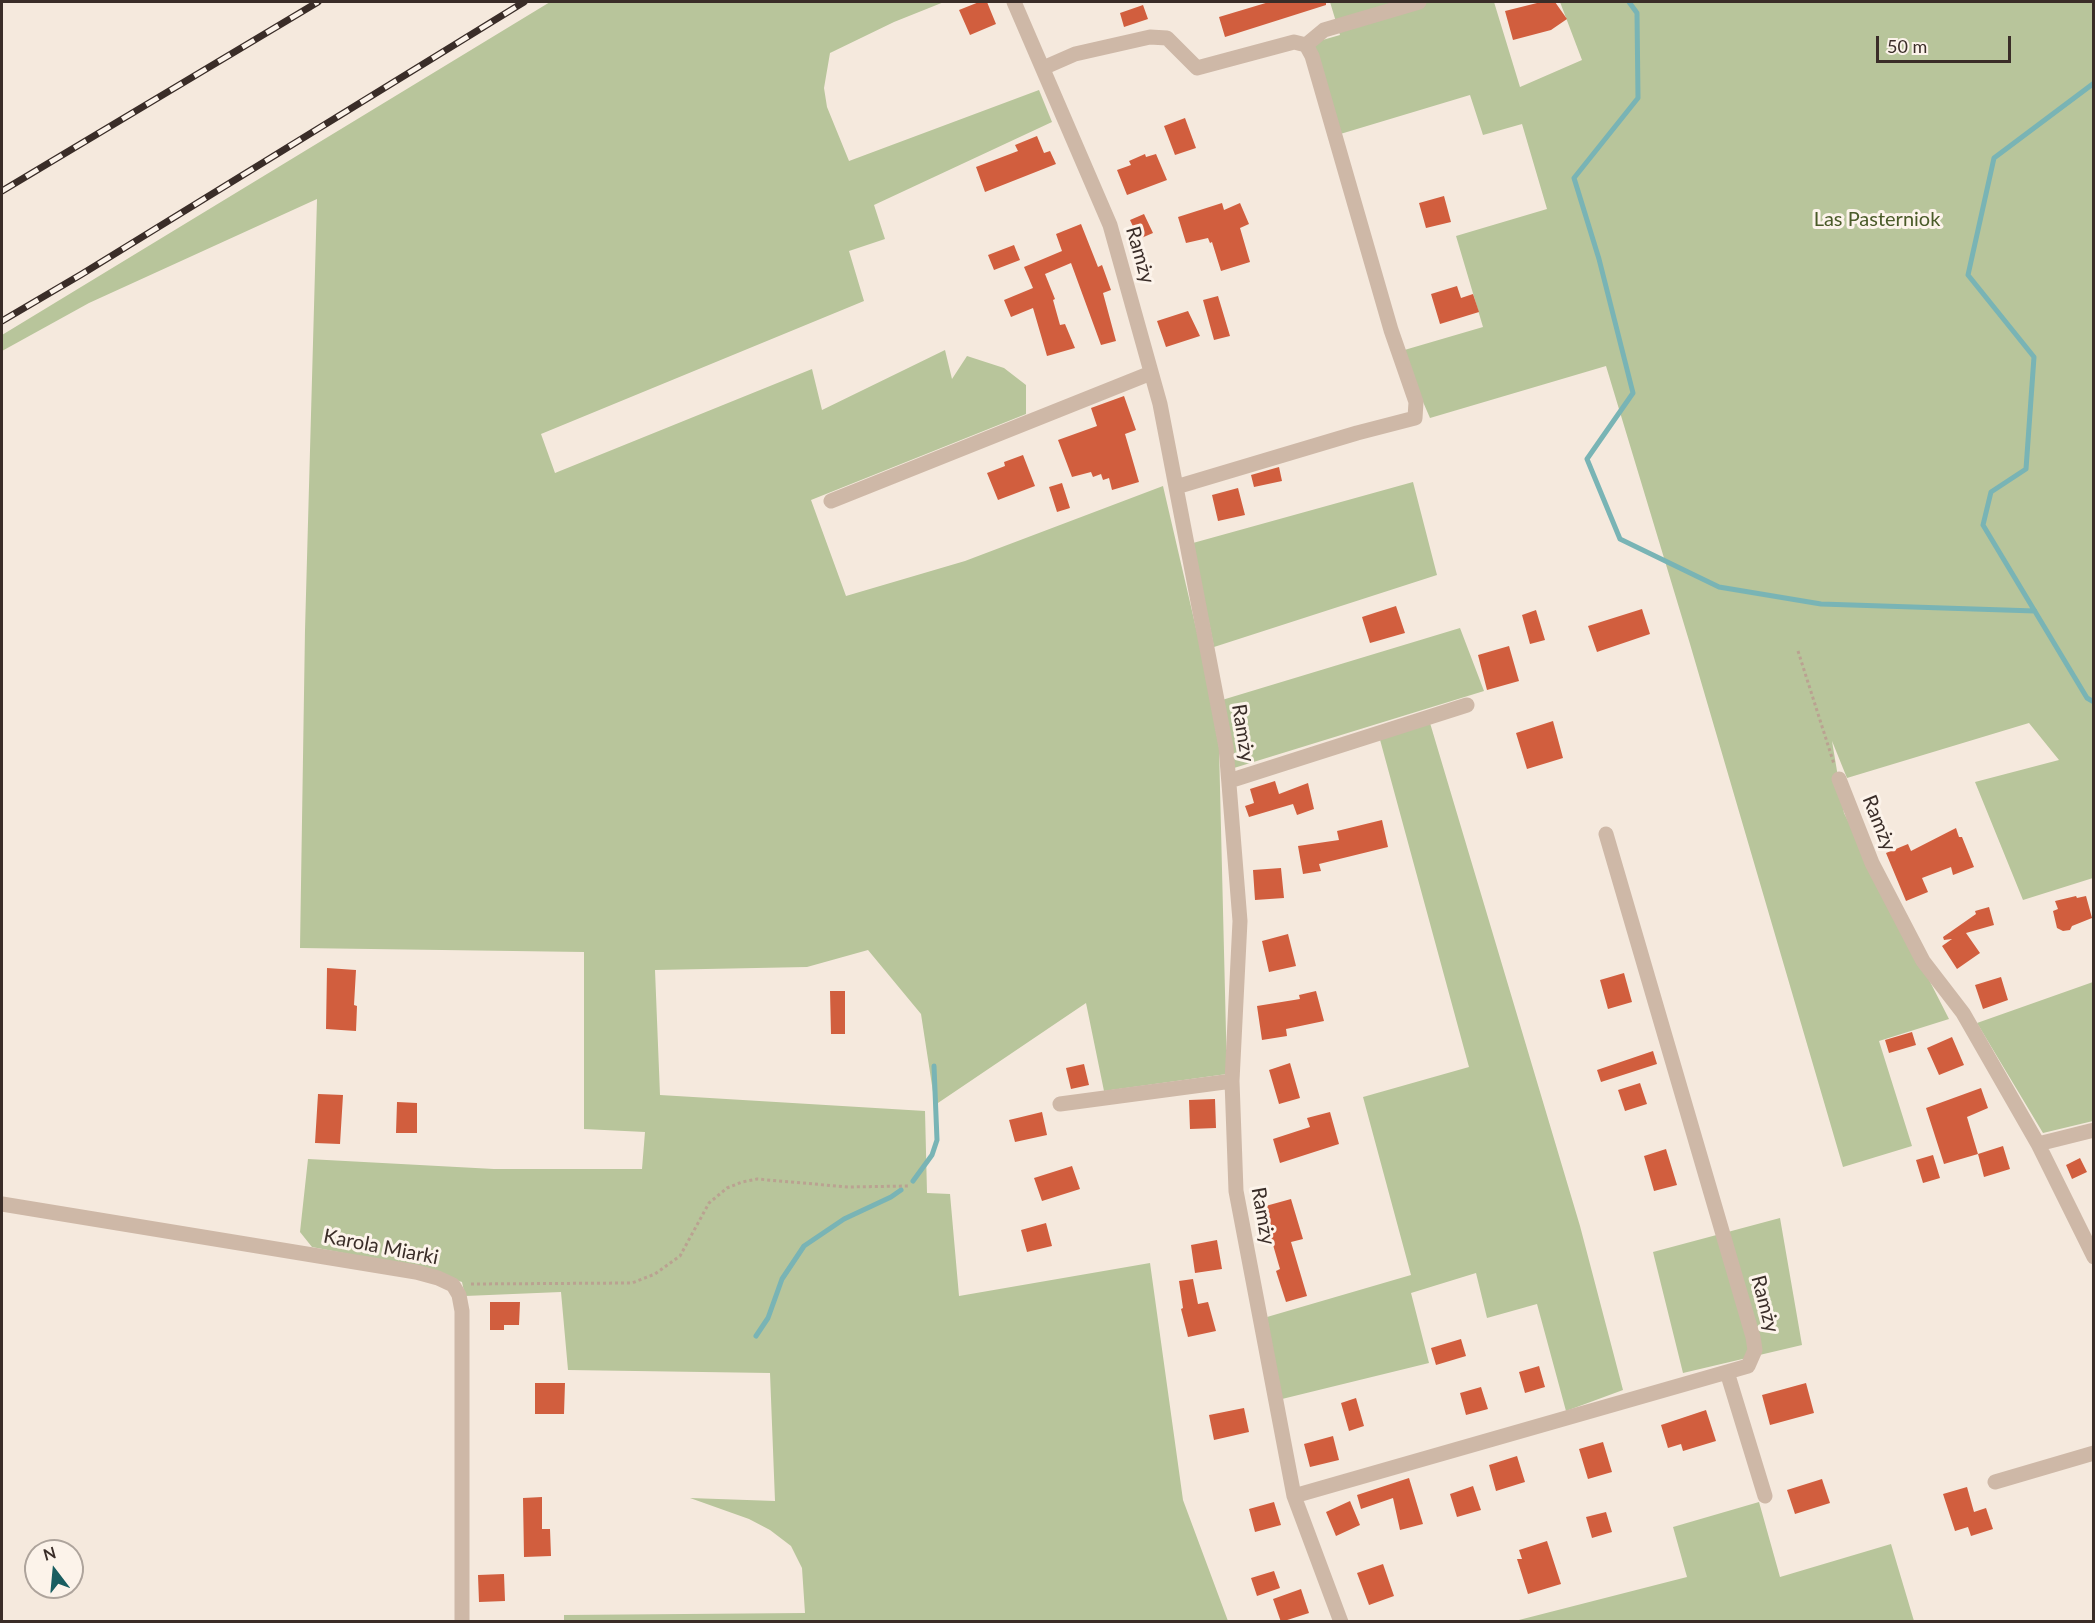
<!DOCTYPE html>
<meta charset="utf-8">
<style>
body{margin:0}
#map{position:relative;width:2095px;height:1623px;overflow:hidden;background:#f5e9dd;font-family:Lato,sans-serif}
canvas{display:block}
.frame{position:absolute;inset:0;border:3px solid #3a2d28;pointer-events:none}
.north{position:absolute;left:24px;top:1539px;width:60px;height:60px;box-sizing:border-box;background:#fcf3ea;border:2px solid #aea49c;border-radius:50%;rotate:344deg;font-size:16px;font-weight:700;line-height:24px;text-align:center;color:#3a2d28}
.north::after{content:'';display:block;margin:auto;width:21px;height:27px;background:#195d60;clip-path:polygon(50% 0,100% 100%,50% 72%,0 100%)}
.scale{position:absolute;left:1876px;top:36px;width:135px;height:27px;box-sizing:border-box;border:3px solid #3a2d28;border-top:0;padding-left:8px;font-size:18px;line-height:21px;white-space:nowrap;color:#3a2d28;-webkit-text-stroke:4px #fcf3ea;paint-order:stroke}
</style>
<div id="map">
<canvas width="2095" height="1623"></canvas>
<div class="frame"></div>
<div class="north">N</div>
<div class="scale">50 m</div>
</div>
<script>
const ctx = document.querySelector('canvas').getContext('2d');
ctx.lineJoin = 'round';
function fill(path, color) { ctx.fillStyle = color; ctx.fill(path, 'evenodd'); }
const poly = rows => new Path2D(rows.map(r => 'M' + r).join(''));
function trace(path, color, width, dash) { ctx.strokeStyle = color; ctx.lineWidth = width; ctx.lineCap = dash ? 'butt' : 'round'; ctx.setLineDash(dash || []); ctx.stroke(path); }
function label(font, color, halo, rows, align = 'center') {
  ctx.font = font + ' Lato,sans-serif'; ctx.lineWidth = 6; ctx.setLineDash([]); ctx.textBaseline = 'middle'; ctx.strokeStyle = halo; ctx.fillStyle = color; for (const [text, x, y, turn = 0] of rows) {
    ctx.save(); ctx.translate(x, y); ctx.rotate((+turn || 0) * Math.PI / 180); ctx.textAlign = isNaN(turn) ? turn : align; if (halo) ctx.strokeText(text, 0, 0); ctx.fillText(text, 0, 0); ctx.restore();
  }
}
fill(poly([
 [550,2,944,2,894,22,830,53,824,88,827,107,849,161,1039,90,1052,122,874,205,885,239,849,251,864,301,541,434,555,473,812,369,822,410,945,350,952,379,967,356,1004,368,1026,385,1026,414,811,500,846,596,965,561,1163,486,1199,641,1219,747,1227,1074,1104,1091,1086,1003,935,1105,921,1014,868,950,807,967,655,970,660,1095,925,1111,927,1193,950,1194,959,1296,1150,1263,1183,1500,1228,1621,564,1621,564,1615,805,1613,802,1568,791,1546,770,1530,749,1519,690,1498,775,1501,770,1373,568,1370,561,1292,465,1296,462,1282,416,1267,312,1247,300,1232,308,1159,494,1169,642,1169,645,1132,584,1129,584,952,300,948,305,630,317,199,89,303,2,351,2,335],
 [1330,2,1494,2,1520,87,1582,60,1560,2,2093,2,2093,878,2023,900,1975,782,2059,760,2029,723,1847,778,1832,741,1844,813,1949,1019,1879,1041,1912,1146,1843,1167,1690,644,1606,366,1430,418,1401,351,1483,327,1456,236,1547,209,1522,124,1483,135,1470,95,1337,135,1312,43,1340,35],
 [1413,482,1437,575,1214,647,1193,543],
 [1460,628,1484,691,1234,768,1222,700],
 [1430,723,1580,1226,1623,1390,1566,1411,1537,1304,1487,1318,1476,1273,1411,1293,1429,1363,1282,1399,1267,1317,1411,1275,1363,1097,1469,1067,1379,736],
 [2093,982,2093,1121,2043,1133,1977,1023],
 [1780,1218,1802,1345,1683,1373,1653,1252],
 [1759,1502,1780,1577,1891,1544,1914,1621,1515,1621,1687,1577,1673,1527]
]), '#b8c59b');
trace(poly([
 [1629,2,1637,13,1638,98,1574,178,1599,259,1633,393,1587,459,1620,539,1719,587,1821,604,2035,611],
 [2094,83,1994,158,1968,275,2034,357,2026,469,1991,492,1983,525,2087,698,2094,702],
 [913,1181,932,1155,937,1140,934,1066],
 [756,1336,768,1318,782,1279,804,1246,844,1219,891,1197,901,1190]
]), '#79b4b5', 5);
fill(poly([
 [979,2,987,2,996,24,970,35,959,10],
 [1269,2,1326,2,1326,5,1225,37,1219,17],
 [1541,2,1555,2,1567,19,1551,30,1513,40,1505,11],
 [1143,5,1148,19,1124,27,1120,13],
 [1185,118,1196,148,1175,155,1164,126],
 [1037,136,1044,153,1050,151,1056,164,985,192,976,167,1018,151,1015,145],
 [1145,154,1146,157,1156,154,1167,180,1127,195,1117,170,1131,165,1129,161],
 [1444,196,1451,222,1426,228,1419,203],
 [1222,203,1224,210,1240,203,1249,224,1240,228,1250,262,1221,271,1212,242,1210,243,1208,238,1186,243,1178,217],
 [1144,214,1153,233,1139,239,1130,220],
 [1081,224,1098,267,1102,265,1111,290,1103,293,1116,341,1101,345,1071,263,1045,274,1055,299,1053,300,1060,325,1065,324,1075,348,1047,356,1033,308,1011,317,1004,300,1033,288,1024,267,1062,251,1056,234],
 [1014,245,1020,260,994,270,988,255],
 [1457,286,1461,298,1473,294,1479,312,1440,324,1431,294],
 [1218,296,1230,336,1214,340,1203,300],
 [1188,311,1200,336,1166,347,1157,321],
 [1124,396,1136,430,1125,434,1139,482,1112,490,1109,478,1103,480,1101,474,1093,477,1091,472,1072,477,1058,440,1097,426,1091,408],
 [1023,455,1035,486,998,500,987,473,1005,466,1004,462],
 [1279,467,1282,481,1254,487,1251,475],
 [1062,483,1070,508,1057,512,1049,487],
 [1238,488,1245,515,1218,521,1212,495],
 [1396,606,1405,633,1370,643,1362,617],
 [1642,609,1650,634,1597,652,1588,626],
 [1536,610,1545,640,1530,644,1522,615],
 [1509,646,1519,681,1487,690,1478,655],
 [1553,721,1563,758,1527,769,1516,733],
 [1275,781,1279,794,1308,783,1314,809,1297,815,1293,804,1249,817,1245,806,1254,803,1250,789],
 [1382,820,1388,847,1319,864,1321,871,1303,874,1298,846,1339,840,1337,831],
 [1956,828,1959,837,1962,837,1974,867,1953,875,1951,867,1922,878,1928,892,1906,901,1886,853,1908,844,1911,851],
 [1281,868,1284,898,1255,900,1253,870],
 [2076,896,2077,898,2086,896,2092,918,2072,926,2070,930,2063,931,2057,928,2053,911,2058,909,2055,901],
 [1989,907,1994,925,1966,933,1980,953,1957,969,1942,946,1952,939,1944,940,1943,937,1976,914,1975,911],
 [1288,934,1296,966,1269,972,1262,941],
 [327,968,356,970,354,1005,357,1006,356,1031,326,1029],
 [1624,973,1632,1002,1608,1009,1600,980],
 [2001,977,2008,1000,1983,1009,1975,985],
 [830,991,845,991,845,1034,831,1034],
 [1316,991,1324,1021,1286,1029,1287,1036,1262,1040,1257,1006,1300,999,1299,995],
 [1912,1032,1916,1045,1889,1053,1885,1040],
 [1952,1037,1964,1065,1939,1075,1927,1048],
 [1653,1051,1657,1064,1601,1082,1597,1070],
 [1290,1063,1300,1098,1279,1104,1269,1070],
 [1084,1064,1089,1085,1071,1089,1066,1068],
 [1640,1083,1647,1104,1625,1111,1618,1090],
 [1981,1088,1988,1108,1967,1117,1978,1154,1944,1164,1926,1108],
 [318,1094,343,1095,340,1144,315,1143],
 [1215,1099,1216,1128,1190,1129,1189,1100],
 [397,1102,417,1103,417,1133,396,1133],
 [1042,1112,1047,1135,1015,1142,1009,1120],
 [1330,1112,1339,1144,1280,1163,1273,1139,1310,1127,1307,1118],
 [2003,1146,2010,1169,1984,1177,1978,1154],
 [1666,1149,1677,1185,1654,1191,1644,1156],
 [1933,1155,1940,1178,1923,1183,1916,1160],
 [2080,1158,2087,1172,2072,1179,2066,1165],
 [1072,1166,1080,1189,1042,1201,1034,1178],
 [1291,1199,1303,1239,1291,1242,1307,1296,1286,1302,1276,1271,1280,1269,1262,1207],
 [1046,1223,1052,1246,1027,1252,1021,1230],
 [1217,1240,1222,1269,1195,1273,1191,1245],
 [1193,1279,1198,1304,1208,1302,1216,1331,1188,1337,1181,1309,1183,1308,1179,1281],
 [490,1302,520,1302,519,1325,504,1325,504,1330,490,1330],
 [1461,1339,1466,1356,1436,1365,1431,1348],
 [1539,1366,1545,1387,1525,1393,1519,1372],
 [535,1383,565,1383,564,1414,535,1414],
 [1806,1383,1814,1413,1770,1425,1762,1395],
 [1481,1387,1488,1409,1466,1415,1460,1393],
 [1356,1398,1364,1426,1349,1431,1341,1403],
 [1244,1408,1249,1432,1214,1440,1209,1415],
 [1706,1410,1716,1441,1683,1451,1681,1444,1668,1448,1661,1425],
 [1333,1436,1339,1460,1310,1467,1304,1444],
 [1603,1442,1612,1472,1588,1479,1579,1449],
 [1517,1456,1525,1482,1496,1491,1489,1465],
 [1409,1478,1423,1524,1400,1530,1393,1498,1361,1509,1357,1495],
 [1822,1479,1830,1503,1795,1514,1787,1490],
 [1473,1486,1481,1510,1457,1517,1450,1494],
 [1967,1487,1974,1512,1986,1508,1993,1529,1971,1536,1968,1527,1955,1531,1943,1494],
 [542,1497,542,1529,550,1529,551,1556,524,1557,523,1498],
 [1350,1501,1360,1525,1336,1536,1326,1512],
 [1274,1502,1281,1525,1255,1532,1249,1509],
 [1606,1512,1612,1532,1592,1538,1586,1517],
 [1547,1541,1561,1584,1528,1594,1517,1559,1522,1559,1519,1550],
 [1383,1564,1394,1596,1369,1605,1357,1573],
 [1274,1571,1280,1588,1257,1596,1251,1578],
 [504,1574,505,1601,479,1602,478,1575],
 [1301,1589,1309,1613,1281,1622,1273,1599]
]), '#d15e3e');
trace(poly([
 [1798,651,1834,764],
 [471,1284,632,1283,655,1274,680,1256,709,1203,727,1188,742,1182,757,1179,848,1187,909,1186]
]), '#baa291', 3, [3, 3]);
trace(poly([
 [1014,2,1110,225,1160,404,1226,747,1240,921,1232,1081,1236,1191,1294,1496,1341,1622],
 [1306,45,1324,30,1419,2],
 [1043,68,1075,54,1150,37,1167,38,1197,68,1294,42,1306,45,1312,56,1391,330,1416,402,1415,418,1357,433,1176,487],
 [831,501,1151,373],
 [1839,779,1872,863,1923,961,1963,1013,2038,1144,2094,1257],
 [1229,781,1467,705],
 [1060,1104,1232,1081],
 [2038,1144,2094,1130],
 [2,1204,416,1272,438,1278,453,1285,459,1295,462,1311,462,1622],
 [1727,1372,1765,1496],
 [1995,1482,2094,1453],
 [1294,1496,1748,1366,1755,1350,1753,1337,1606,834]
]), '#ceb8a7', 15);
const rail = poly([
 [2,191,318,2],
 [2,321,82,274,524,2]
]);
trace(rail, '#3a2d28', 7);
trace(rail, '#fcf3ea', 4.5, [14]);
label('20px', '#4a5b29', '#fcf3ea', [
 ["Las Pasterniok",1877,220]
]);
label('20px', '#3a2d28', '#fcf3ea', [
 ["Ramży",1140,255,74],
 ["Ramży",1243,733,81],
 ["Ramży",1879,823,68],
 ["Ramży",1263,1216,80],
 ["Karola Miarki",381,1247,11],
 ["Ramży",1765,1304,75]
]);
</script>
